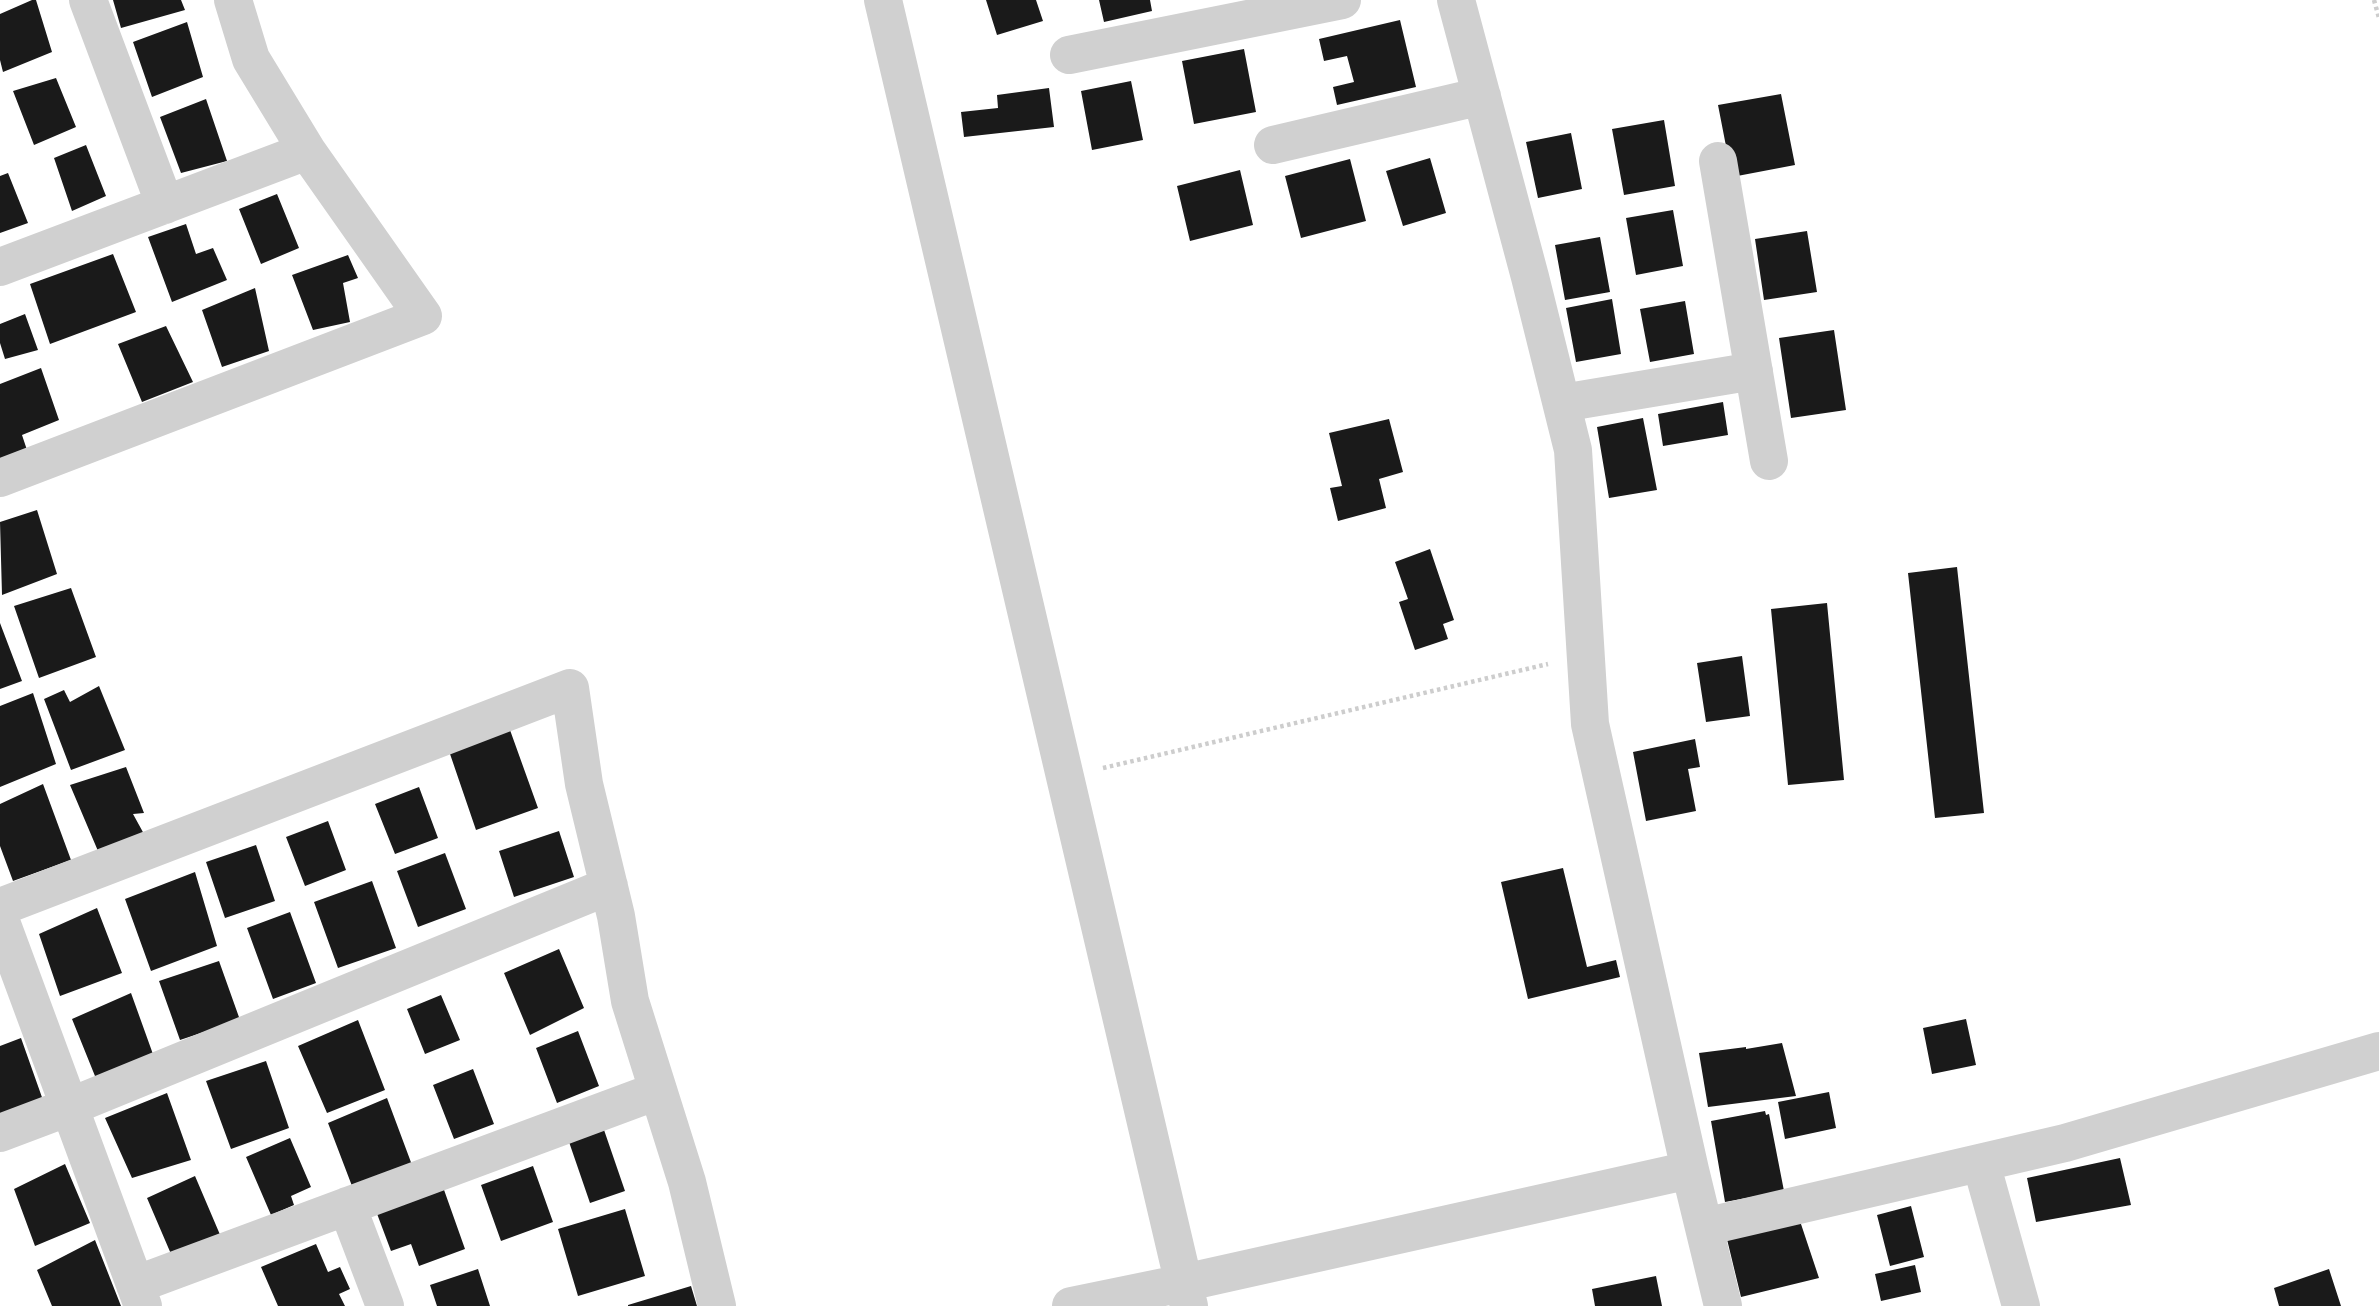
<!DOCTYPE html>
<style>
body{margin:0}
canvas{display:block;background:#fff}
</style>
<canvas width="2379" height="1306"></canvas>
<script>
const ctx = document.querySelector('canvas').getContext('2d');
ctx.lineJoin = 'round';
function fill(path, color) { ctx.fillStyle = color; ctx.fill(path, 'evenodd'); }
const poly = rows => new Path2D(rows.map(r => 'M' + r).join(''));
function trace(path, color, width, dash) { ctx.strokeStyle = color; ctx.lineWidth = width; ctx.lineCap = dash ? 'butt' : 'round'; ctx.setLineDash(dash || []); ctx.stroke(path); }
fill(poly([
 [32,0,36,0,52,52,3,72,0,60,0,14],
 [113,0,181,0,185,10,121,28],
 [986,0,1036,0,1043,21,997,35],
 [1099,0,1150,0,1152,11,1104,22],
 [1400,20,1416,87,1337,105,1333,87,1354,82,1347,56,1324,61,1319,39],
 [187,22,203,77,152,97,133,42],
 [1244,49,1256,112,1194,124,1182,61],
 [56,78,76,127,34,145,13,91],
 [1131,81,1143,140,1092,150,1081,91],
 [1049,88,1054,127,964,137,961,112,998,108,997,95],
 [1781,94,1795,165,1732,177,1718,105],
 [206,99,227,161,181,173,160,117],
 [1664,120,1675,186,1624,195,1612,129],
 [1571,133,1582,189,1538,198,1526,142],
 [86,145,106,196,72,211,54,158],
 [1430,158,1446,213,1403,226,1386,171],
 [1350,159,1366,221,1301,238,1285,176],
 [1240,170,1253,225,1190,241,1177,186],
 [8,173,28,223,0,233,0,176],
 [277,194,299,248,261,264,239,209],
 [1673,210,1683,266,1636,275,1626,218],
 [186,224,196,254,213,248,227,280,172,302,148,237],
 [1807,231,1817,292,1764,300,1755,239],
 [1600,237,1610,292,1565,300,1555,245],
 [113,254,136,312,50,344,30,284],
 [348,255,358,278,343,283,350,322,313,330,292,275],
 [255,288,269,351,222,367,202,310],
 [1612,299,1621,354,1576,362,1566,308],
 [1685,301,1694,354,1650,362,1640,309],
 [25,314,38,350,5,359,0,343,0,324],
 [166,326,193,382,142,402,118,344],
 [1834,330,1846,410,1791,418,1779,338],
 [41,368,59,420,22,435,27,450,0,460,0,384],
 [1723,402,1728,435,1663,446,1658,414],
 [1643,418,1657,490,1609,498,1597,427],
 [1389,419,1403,472,1379,479,1386,508,1338,521,1330,488,1342,486,1329,433],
 [37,510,57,574,2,595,0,522],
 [1430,549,1454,620,1443,624,1448,639,1415,650,1399,602,1408,599,1395,562],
 [1957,567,1984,813,1935,818,1908,573],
 [71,588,96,657,39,678,14,606],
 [1827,603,1844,780,1788,785,1771,609],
 [0,623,22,681,0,689],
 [1742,656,1750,716,1706,722,1697,663],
 [99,686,125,750,71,770,44,699,64,690,70,702],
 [33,693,56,764,0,787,0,706],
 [510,730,538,808,476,830,449,751],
 [1695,739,1700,767,1688,769,1696,811,1646,821,1633,752],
 [126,767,144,813,133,814,144,834,98,851,70,785],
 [43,784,71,860,13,881,0,846,0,804],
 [419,787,438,838,395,854,375,804],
 [328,821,346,870,305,886,286,837],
 [559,831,574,877,514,897,499,851],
 [256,845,275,901,225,918,206,862],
 [445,853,466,909,418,927,397,871],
 [1563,868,1587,967,1616,960,1620,977,1528,999,1501,882],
 [195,872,217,946,151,971,125,899],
 [372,881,396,948,338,968,314,902],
 [97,908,122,973,60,996,39,934],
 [290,912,316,983,273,999,247,928],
 [559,949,584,1008,530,1035,504,973],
 [219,961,240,1020,180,1040,159,981],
 [131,993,154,1057,97,1081,72,1019],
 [441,995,460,1040,425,1054,407,1009],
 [1966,1019,1976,1065,1932,1074,1923,1028],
 [358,1020,385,1090,327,1113,298,1046],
 [578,1031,599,1086,557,1103,536,1048],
 [21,1038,44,1103,0,1120,0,1046],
 [1782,1043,1796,1096,1708,1107,1699,1053,1746,1047,1746,1049],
 [266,1061,289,1128,231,1149,206,1081],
 [473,1069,494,1124,454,1139,433,1085],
 [1829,1092,1836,1128,1785,1139,1778,1102],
 [167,1093,191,1160,132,1178,105,1118],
 [387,1098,412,1165,352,1186,328,1123],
 [1765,1111,1766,1115,1769,1114,1784,1191,1725,1202,1711,1121],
 [603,1127,625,1191,590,1203,568,1139],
 [290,1138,311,1187,291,1196,294,1205,271,1215,246,1157],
 [2120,1158,2131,1205,2036,1222,2027,1178],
 [65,1164,90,1223,35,1246,14,1189],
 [533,1166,553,1222,501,1241,481,1185],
 [195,1176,221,1237,171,1254,147,1198],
 [443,1187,465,1249,419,1266,411,1244,391,1251,376,1211],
 [1911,1206,1924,1257,1890,1266,1877,1215],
 [625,1209,645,1276,578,1296,558,1229],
 [1798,1215,1819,1278,1741,1297,1725,1231],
 [95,1240,121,1306,52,1306,37,1270],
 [316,1244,328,1272,340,1267,350,1289,339,1294,345,1306,278,1306,261,1267],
 [1915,1265,1921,1292,1881,1301,1875,1274],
 [478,1269,490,1306,437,1306,430,1285],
 [2329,1269,2341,1306,2279,1306,2274,1288],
 [1656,1276,1662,1306,1595,1306,1592,1289],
 [691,1286,697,1306,628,1306,628,1305]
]), '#1a1a1a');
trace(poly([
 [2374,0,2379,18],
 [1103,768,1548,664]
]), '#cdcdcd', 4.5, [3.5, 3.5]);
trace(poly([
 [88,0,165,205],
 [883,0,1189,1306],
 [1456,0,1530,277,1573,450,1590,724,1690,1170,1723,1306],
 [1069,55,1342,0],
 [1273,145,1482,96],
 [1718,161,1769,461],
 [0,267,307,151],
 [1562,403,1754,371],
 [0,478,423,316,307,151,251,59,233,0],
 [0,907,570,688,584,784,616,916,630,1001,687,1182,717,1306],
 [0,919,143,1306],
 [0,1133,69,1107,609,886],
 [1981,1163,2021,1306],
 [347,1206,385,1306],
 [1704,1227,2065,1143,2379,1051],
 [135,1285,657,1091],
 [1071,1306,1183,1283,1690,1170]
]), '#d0d0d0', 38);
</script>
